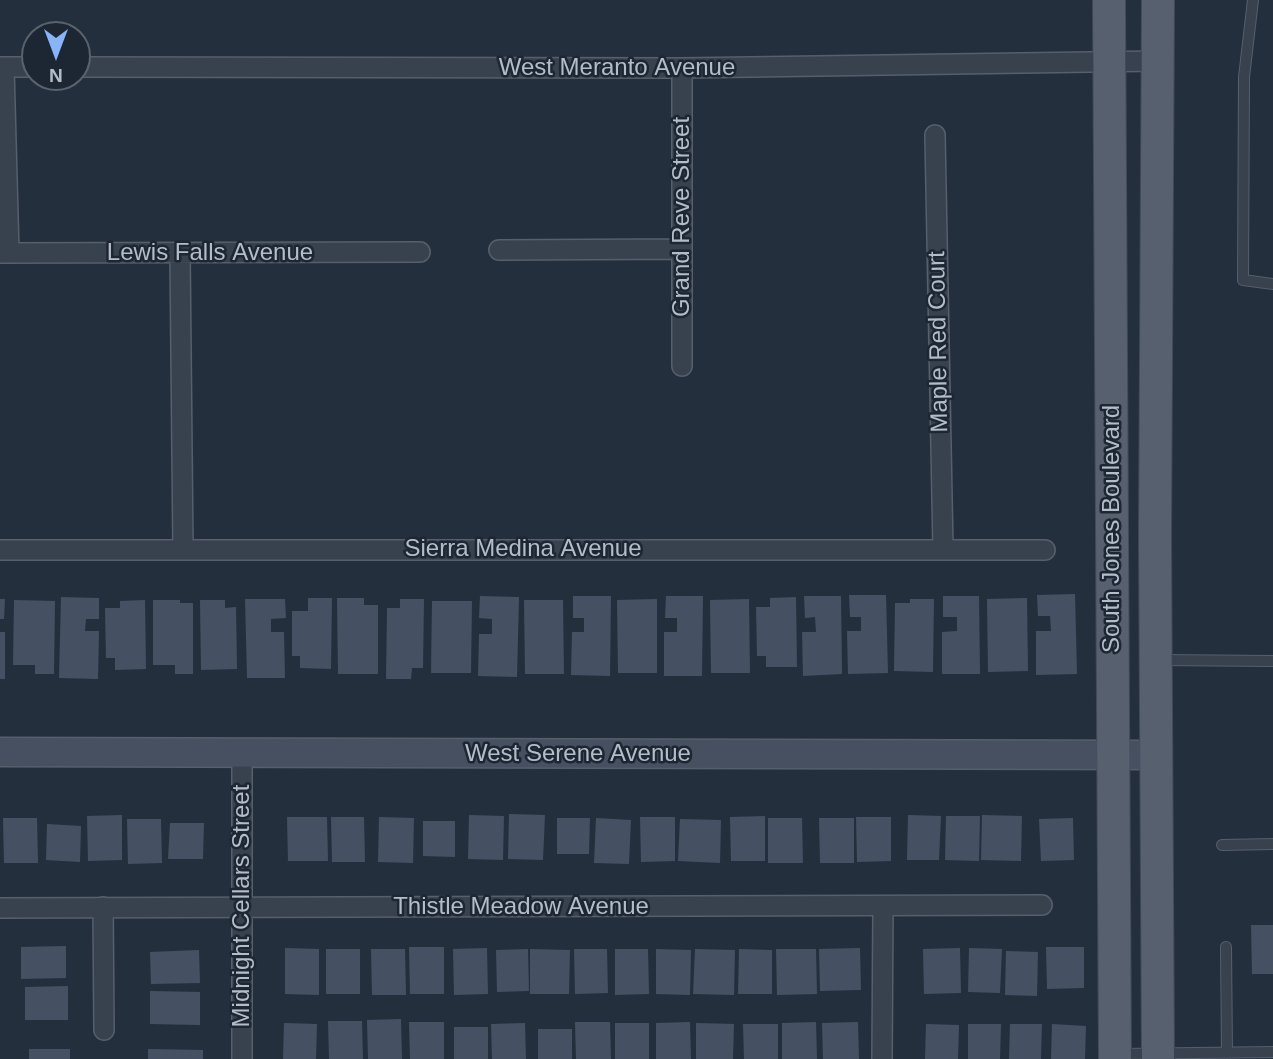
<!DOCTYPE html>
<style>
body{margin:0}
#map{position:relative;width:1273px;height:1059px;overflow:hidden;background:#242f3e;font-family:Arial,sans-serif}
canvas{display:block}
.north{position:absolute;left:21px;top:21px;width:70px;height:70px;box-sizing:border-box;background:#1d2633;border:2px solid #59626f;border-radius:50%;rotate:180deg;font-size:19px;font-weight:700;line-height:28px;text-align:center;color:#b4bcc9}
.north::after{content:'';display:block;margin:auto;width:24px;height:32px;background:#8ab4f8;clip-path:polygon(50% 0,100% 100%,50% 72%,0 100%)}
</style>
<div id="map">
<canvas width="1273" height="1059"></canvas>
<div class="north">N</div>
</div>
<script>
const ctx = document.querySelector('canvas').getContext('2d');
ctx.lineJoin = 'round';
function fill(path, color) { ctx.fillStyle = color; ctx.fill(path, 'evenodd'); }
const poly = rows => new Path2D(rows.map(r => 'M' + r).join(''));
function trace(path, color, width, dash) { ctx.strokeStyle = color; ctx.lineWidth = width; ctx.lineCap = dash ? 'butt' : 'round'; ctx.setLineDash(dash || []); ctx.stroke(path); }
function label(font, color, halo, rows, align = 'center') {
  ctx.font = font + ' Arial,sans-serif'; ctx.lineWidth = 5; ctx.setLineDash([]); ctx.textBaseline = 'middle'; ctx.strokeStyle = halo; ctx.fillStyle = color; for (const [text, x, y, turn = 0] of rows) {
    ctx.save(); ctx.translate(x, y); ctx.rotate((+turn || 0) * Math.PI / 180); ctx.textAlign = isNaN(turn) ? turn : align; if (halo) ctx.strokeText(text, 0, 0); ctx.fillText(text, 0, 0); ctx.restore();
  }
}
fill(poly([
 [1075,594,1077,674,1036,675,1036,631,1051,631,1050,616,1038,616,1037,595],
 [849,595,886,595,888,673,848,674,847,631,861,631,861,617,850,617],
 [480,596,519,597,517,677,478,676,479,634,492,634,492,619,479,618],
 [573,596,611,596,610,676,571,675,572,632,584,632,584,618,573,618],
 [666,596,703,596,702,676,664,676,664,632,677,632,677,618,665,618],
 [804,596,841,596,842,674,803,676,802,632,816,632,815,617,805,618],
 [943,596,979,596,980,674,942,674,942,632,957,631,957,617,943,617],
 [61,597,99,598,99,619,86,619,85,631,99,631,98,679,59,678],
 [796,597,797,667,766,667,766,656,757,656,756,607,770,607,770,598],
 [308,598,332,598,331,669,300,668,300,656,292,656,292,611,308,611],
 [337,598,364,598,364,605,378,605,378,674,338,674],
 [1027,598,1028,671,988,672,987,599],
 [0,599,5,599,4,619,0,619],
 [245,599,285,599,286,618,271,619,271,632,284,632,285,678,247,678],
 [400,599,424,599,423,668,412,668,411,679,386,679,387,608,400,608],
 [657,599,657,673,618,673,617,600],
 [749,599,750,673,711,673,710,600],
 [910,599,934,599,933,672,894,671,895,603,910,603],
 [14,600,55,601,54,674,35,674,35,665,13,665],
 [145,600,146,669,115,670,115,658,106,658,105,608,120,608,120,601],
 [153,600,180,600,180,603,193,603,193,674,175,674,175,665,153,665],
 [200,600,225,600,225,608,236,607,237,669,201,670],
 [524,600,563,600,564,674,525,674],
 [432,601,472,601,471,673,431,673],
 [0,632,5,632,5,679,0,679],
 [509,814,545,815,543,860,508,859],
 [122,815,122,860,88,861,87,816],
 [469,815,504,816,503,860,468,859],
 [908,815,941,816,939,860,907,860],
 [982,815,1022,816,1021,861,981,860],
 [765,816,765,861,731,861,730,817],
 [946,816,980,816,979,861,945,860],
 [287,817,327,817,328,861,288,861],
 [331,817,364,817,365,862,332,862],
 [379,817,414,818,413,863,378,862],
 [640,817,675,817,675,861,641,862],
 [856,817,891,817,891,861,857,862],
 [3,818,37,818,38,863,4,863],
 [557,818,590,818,589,854,557,854],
 [596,818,631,820,629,864,594,863],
 [768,818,802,818,803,863,768,863],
 [819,818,854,818,854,863,820,863],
 [1073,818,1074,860,1041,861,1039,819],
 [127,819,161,819,162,863,128,864],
 [680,819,721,820,720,863,678,861],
 [423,821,455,821,455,857,423,856],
 [170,823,204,823,203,859,168,859],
 [47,824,81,826,80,862,46,860],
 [1251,925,1273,925,1273,974,1252,974],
 [66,946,66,978,21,979,21,947],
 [409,947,444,947,444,994,410,994],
 [1046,947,1084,947,1084,988,1047,989],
 [285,948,319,949,319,995,285,994],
 [487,948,488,994,454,995,453,949],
 [860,948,861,990,820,991,819,949],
 [960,948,961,993,924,994,923,949],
 [969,948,1002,949,1000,993,968,992],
 [326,949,360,949,360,994,326,994],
 [371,949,405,949,406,995,372,995],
 [528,949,529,991,497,992,496,950],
 [530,949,570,950,569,994,530,994],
 [574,949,607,949,608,993,575,994],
 [615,949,648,949,649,994,615,995],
 [656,949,691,950,690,995,656,994],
 [695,949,735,950,734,995,693,994],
 [739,949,772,950,772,994,738,994],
 [776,949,816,949,817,994,777,995],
 [199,950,200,983,151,984,150,952],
 [1006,951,1038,952,1037,996,1005,995],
 [68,986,68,1020,25,1020,25,987],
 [150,991,200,992,200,1025,150,1024],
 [401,1019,402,1059,368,1059,367,1020],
 [328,1021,362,1021,363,1059,329,1059],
 [409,1022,444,1022,444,1059,410,1059],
 [575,1022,610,1022,611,1059,576,1059],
 [690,1022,691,1059,656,1059,656,1023],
 [816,1022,817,1059,782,1059,782,1023],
 [858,1022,859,1059,823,1059,822,1023],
 [284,1023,317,1024,316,1059,283,1059],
 [525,1023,526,1059,492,1059,491,1024],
 [615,1023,649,1023,649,1059,615,1059],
 [696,1023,734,1024,733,1059,696,1059],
 [743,1024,778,1024,778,1059,744,1059],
 [926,1024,959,1025,958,1059,925,1059],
 [968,1024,1001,1024,1000,1059,968,1059],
 [1010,1024,1042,1024,1041,1059,1009,1059],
 [1052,1024,1086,1026,1085,1059,1051,1059],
 [454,1027,488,1027,488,1059,454,1059],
 [538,1029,572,1029,572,1059,538,1059],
 [29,1049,70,1049,70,1059,29,1059],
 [148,1049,203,1050,203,1059,148,1059]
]), '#455162');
const lane = poly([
 [1253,0,1244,77,1243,280,1273,284],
 [1159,660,1273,661],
 [1222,845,1273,844],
 [1226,947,1227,1053],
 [1119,1054,1273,1052]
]);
const street = poly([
 [0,67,35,67],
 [4,67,9,253],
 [77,67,682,68,1158,61],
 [682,68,682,366],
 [935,135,943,549],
 [499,250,682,249],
 [0,253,420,252],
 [180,254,183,550],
 [0,550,1045,550],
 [103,907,104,1030],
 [0,908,1042,905],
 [242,1059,242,753],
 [882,1059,883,906]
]);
const secondary = poly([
 [0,752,1156,755]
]);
const primary = poly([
 [1109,0,1115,1059],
 [1158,0,1155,536,1158,1059]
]);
trace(lane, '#565f6c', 12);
trace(street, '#565f6c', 22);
trace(secondary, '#565f6c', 31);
trace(primary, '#414a57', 34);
trace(lane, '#38414e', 10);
trace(street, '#38414e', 19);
trace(secondary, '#465061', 28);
trace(primary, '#56606e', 32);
label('24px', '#b4bcc9', '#1d2633', [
 ["West Meranto Avenue",617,68],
 ["Grand Reve Street",682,217,-90],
 ["Lewis Falls Avenue",210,253],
 ["Maple Red Court",939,342,-91],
 ["South Jones Boulevard",1112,529,-90],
 ["Sierra Medina Avenue",523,549],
 ["West Serene Avenue",578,754],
 ["Midnight Cellars Street",242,906,-90],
 ["Thistle Meadow Avenue",521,907]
]);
</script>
